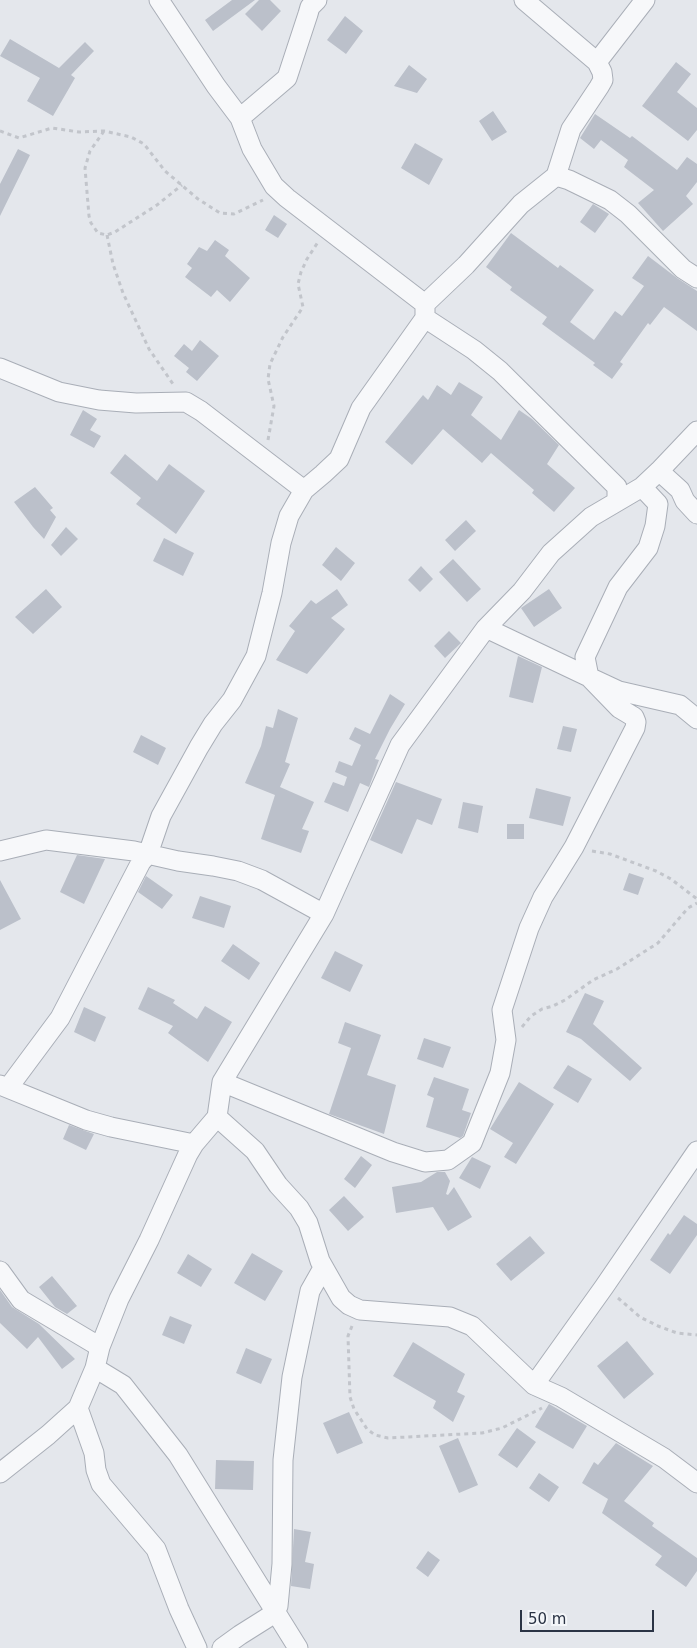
<!DOCTYPE html>
<style>
body{margin:0}
#map{position:relative;width:697px;height:1648px;overflow:hidden;background:#e4e7ec;font-family:"DejaVu Sans",sans-serif}
canvas{display:block}
.scale{position:absolute;left:520px;top:1610px;width:134px;height:22px;box-sizing:border-box;border:2px solid #2b3445;border-top:0;padding-left:6px;font-size:15px;line-height:18px;white-space:nowrap;color:#2b3445;-webkit-text-stroke:4px #f4f6f9;paint-order:stroke}
</style>
<div id="map">
<canvas width="697" height="1648"></canvas>
<div class="scale">50 m</div>
</div>
<script>
const ctx = document.querySelector('canvas').getContext('2d');
ctx.lineJoin = 'round';
function fill(path, color) { ctx.fillStyle = color; ctx.fill(path, 'evenodd'); }
const poly = rows => new Path2D(rows.map(r => 'M' + r).join(''));
function trace(path, color, width, dash) { ctx.strokeStyle = color; ctx.lineWidth = width; ctx.lineCap = dash ? 'butt' : 'round'; ctx.setLineDash(dash || []); ctx.stroke(path); }
fill(poly([
 [232,0,255,0,213,31,205,20],
 [259,0,270,0,281,11,262,31,245,14],
 [345,16,363,31,346,54,327,40],
 [10,39,59,68,85,42,94,51,71,75,75,78,53,116,27,101,40,78,0,56],
 [676,62,691,74,677,92,697,108,697,130,688,141,642,106],
 [409,65,427,79,417,93,394,86],
 [493,111,507,132,492,141,479,121],
 [595,114,630,138,632,136,677,170,687,157,697,164,697,182,686,196,693,204,663,231,638,203,654,190,624,167,628,160,601,140,594,149,580,138],
 [415,143,443,159,429,185,401,168],
 [18,149,30,155,0,216,0,184],
 [593,204,609,214,595,233,580,222],
 [274,215,287,224,278,238,265,230],
 [511,233,558,268,560,265,594,290,570,322,594,340,615,311,622,316,644,286,632,278,648,256,677,278,697,291,697,331,664,307,650,325,648,323,620,362,623,364,612,379,593,365,595,363,542,324,547,317,510,290,512,287,486,267],
 [215,240,229,250,225,256,250,278,230,302,217,290,211,297,185,277,192,268,187,264,199,247,207,251],
 [200,340,219,356,197,381,186,372,189,368,174,356,184,344,192,351],
 [459,382,483,397,471,415,501,440,519,410,532,419,559,445,547,464,575,488,554,512,532,493,534,490,491,453,482,463,443,429,412,465,385,442,423,395,428,400,437,385,451,395],
 [83,410,97,419,90,430,101,436,94,448,70,435],
 [125,454,157,481,169,464,205,491,176,534,136,504,141,498,110,473],
 [35,487,53,508,50,510,56,517,44,539,33,527,14,502],
 [466,520,476,531,455,551,445,540],
 [66,527,78,539,61,556,51,545],
 [164,538,194,553,183,576,153,561],
 [336,547,355,563,341,581,322,565],
 [453,559,481,589,467,602,439,572],
 [421,566,433,579,420,592,408,580],
 [46,589,62,607,33,634,15,617],
 [337,589,348,605,331,618,345,629,307,674,276,660,295,631,289,626,311,600,316,604],
 [549,589,562,608,534,627,521,608],
 [449,631,461,643,445,658,434,646],
 [518,656,542,667,533,703,509,697],
 [390,694,405,704,390,729,375,759,379,760,369,787,360,783,348,812,324,802,333,782,344,786,347,777,335,772,339,761,352,766,361,745,349,739,355,727,370,734],
 [278,709,298,718,285,762,290,764,280,787,314,802,302,829,309,831,301,853,261,839,275,795,245,783,261,746,266,726,273,728],
 [563,726,577,729,571,752,557,749],
 [141,735,166,748,158,765,133,752],
 [396,782,442,799,432,825,417,819,402,854,370,840],
 [536,788,571,797,563,826,529,818],
 [463,802,483,806,478,833,458,828],
 [507,824,524,824,524,839,507,839],
 [77,855,105,859,84,904,60,892],
 [629,873,644,878,638,895,623,890],
 [146,876,173,895,162,909,138,892],
 [0,880,21,919,0,930],
 [200,896,231,906,224,928,192,918],
 [233,944,260,963,249,980,221,961],
 [335,951,363,965,350,992,321,978],
 [148,987,175,1000,173,1003,197,1019,205,1006,232,1022,208,1062,168,1033,173,1026,138,1009],
 [585,993,604,1001,593,1024,642,1068,630,1081,581,1039,566,1032],
 [84,1007,106,1017,95,1042,74,1032],
 [345,1022,381,1035,367,1075,396,1085,384,1134,329,1114,351,1048,338,1043],
 [424,1038,451,1047,443,1068,417,1059],
 [568,1065,592,1079,578,1103,553,1088],
 [434,1077,469,1089,462,1110,471,1113,463,1136,460,1138,426,1127,434,1098,427,1095],
 [519,1082,554,1104,516,1164,504,1157,513,1143,490,1129],
 [69,1125,94,1134,86,1150,63,1139],
 [361,1156,372,1165,355,1188,344,1179],
 [472,1157,491,1166,480,1189,459,1178],
 [437,1172,445,1172,450,1181,446,1194,448,1195,454,1187,472,1217,448,1231,433,1207,396,1213,392,1187,421,1182],
 [344,1196,364,1217,348,1231,329,1210],
 [684,1215,697,1224,697,1235,670,1274,650,1260,668,1233,670,1235],
 [530,1236,545,1253,511,1281,496,1264],
 [252,1253,283,1271,265,1301,234,1283],
 [188,1254,212,1269,201,1287,177,1273],
 [52,1276,77,1306,67,1314,55,1307,39,1287],
 [0,1290,12,1307,39,1324,75,1359,62,1369,38,1337,27,1349,0,1323],
 [170,1316,192,1325,184,1344,162,1335],
 [627,1341,654,1374,624,1399,597,1366],
 [413,1342,465,1374,457,1392,465,1396,453,1422,433,1408,436,1401,393,1376],
 [246,1348,272,1359,261,1384,236,1373],
 [549,1404,587,1426,573,1449,535,1427],
 [349,1412,363,1443,337,1454,323,1423],
 [517,1428,536,1442,517,1468,498,1455],
 [458,1438,478,1485,459,1493,439,1446],
 [616,1443,653,1466,624,1501,654,1523,652,1526,697,1558,697,1571,686,1587,655,1565,662,1556,602,1513,608,1499,582,1483,594,1462,598,1465],
 [216,1460,254,1461,253,1490,215,1489],
 [539,1473,559,1487,549,1502,529,1488],
 [294,1529,311,1532,305,1562,314,1564,310,1589,291,1586],
 [428,1551,440,1560,428,1577,416,1568]
]), '#bbc0ca');
const minor = poly([
 [159,0,216,86,240,118,252,149,274,186,287,198,425,304],
 [524,0,597,62],
 [240,118,287,78,308,14,310,7,317,0],
 [556,176,569,180,610,200,628,214,683,269,697,278],
 [425,318,474,350,500,371,617,487,617,500],
 [0,368,59,392,99,400,136,403,186,402,201,411,304,490],
 [659,471,680,490,685,501,697,514],
 [642,487,658,504,655,526,648,548,618,587,585,657,589,677,619,691,680,705,697,719],
 [0,851,46,840,134,851,178,861,213,866,238,871,262,880,324,914],
 [222,1082,393,1152,425,1162,448,1160,472,1143,500,1073,506,1040,502,1010,529,928,543,897,574,847,635,728,636,722,634,717,619,708,589,677,486,628],
 [0,1085,86,1120,111,1127,194,1144],
 [8,1088,60,1018,141,862,148,854,161,816,199,747,213,724,232,700,256,656,272,593,281,543,289,516,304,490,323,474,339,459,361,408,425,318,425,304,466,265,521,204,556,176,571,129,599,87,603,80,602,72,597,62,645,0],
 [217,1117,255,1151,278,1185,299,1208,308,1223,320,1261,341,1298,349,1305,360,1310,450,1317,472,1326,534,1385,561,1397,664,1458,697,1483],
 [0,1271,21,1300,100,1347],
 [95,1368,123,1385,178,1455,298,1648],
 [534,1385,604,1287,697,1151],
 [78,1408,94,1453,96,1470,101,1484,156,1549,179,1609,197,1648],
 [0,1473,48,1435,78,1408,95,1368,100,1347,119,1299,149,1240,188,1154,194,1144,217,1117,222,1082,324,914,400,745,486,628,522,591,551,553,591,517,642,487,659,471,697,431],
 [222,1648,240,1635,267,1618,275,1612,278,1606,282,1564,283,1460,292,1377,310,1291,323,1268]
]);
trace(minor, '#a9aeb7', 21);
trace(poly([
 [0,131,19,138,52,128,79,132,104,131,131,137,144,144,165,171,198,199,220,213,234,214,263,200],
 [104,131,90,151,85,168,89,216,91,223,98,233,107,235,115,232,157,205,182,185],
 [107,235,113,264,123,293,149,349,173,384],
 [268,440,274,406,268,379,270,364,283,337,303,307,298,284,301,272,307,259,318,242],
 [592,851,610,854,656,871,671,879,697,899],
 [522,1027,531,1016,542,1009,553,1006,565,1000,593,980,617,969,658,943,688,908,697,903],
 [618,1298,640,1317,658,1326,677,1333,697,1335],
 [352,1326,348,1336,350,1397,354,1409,367,1429,375,1435,388,1438,482,1433,502,1428,542,1408]
]), '#c2c5cb', 3, [4, 4]);
trace(minor, '#f7f8fa', 19);
</script>
